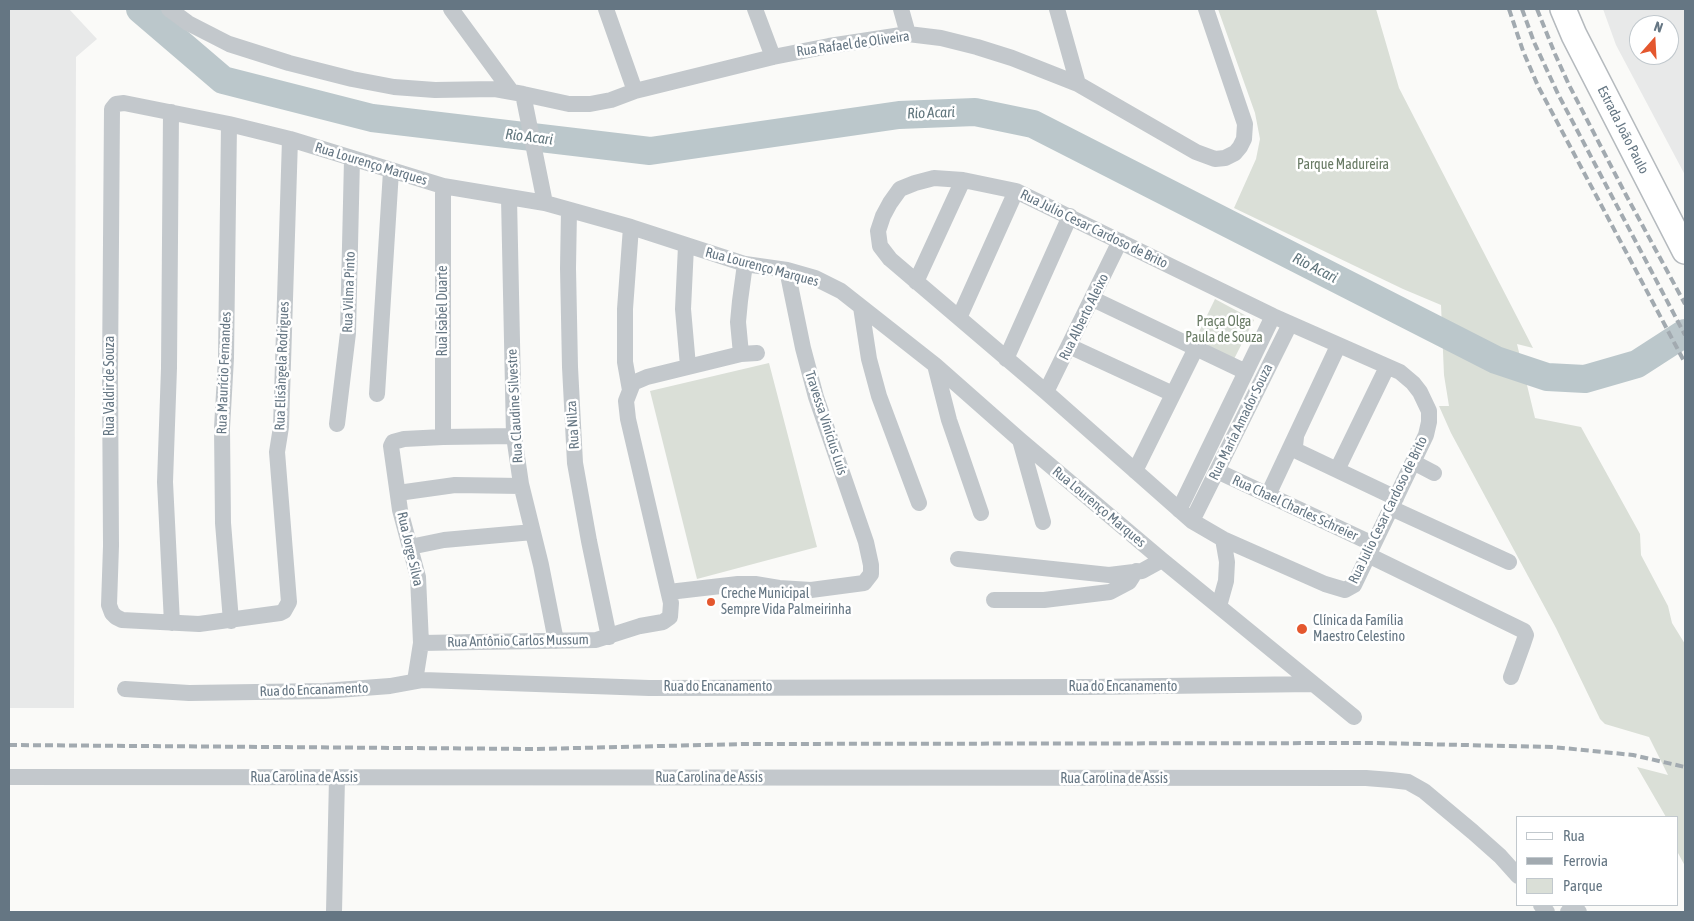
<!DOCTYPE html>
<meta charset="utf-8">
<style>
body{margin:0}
#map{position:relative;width:1694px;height:921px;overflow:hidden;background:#fafaf8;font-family:"Asap Condensed",sans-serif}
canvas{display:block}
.frame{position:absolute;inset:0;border:10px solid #657683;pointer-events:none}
.legend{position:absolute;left:1516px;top:816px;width:162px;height:90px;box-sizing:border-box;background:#fff;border:1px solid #c1c8cd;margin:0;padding:6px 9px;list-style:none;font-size:15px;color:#657683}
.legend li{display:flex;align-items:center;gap:10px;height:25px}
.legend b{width:25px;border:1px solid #c1c8cd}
.north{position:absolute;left:1629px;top:15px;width:50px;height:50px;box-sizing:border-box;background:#fff;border:1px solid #c1c8cd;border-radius:50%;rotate:19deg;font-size:14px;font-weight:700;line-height:20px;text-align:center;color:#657683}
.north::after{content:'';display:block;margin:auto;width:18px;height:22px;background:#e4572e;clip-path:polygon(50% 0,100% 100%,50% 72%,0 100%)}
</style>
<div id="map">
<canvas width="1694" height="921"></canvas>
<div class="frame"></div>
<ul class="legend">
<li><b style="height:6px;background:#fff"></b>Rua</li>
<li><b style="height:6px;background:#a2aab0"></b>Ferrovia</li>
<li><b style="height:14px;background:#dadfd7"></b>Parque</li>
</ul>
<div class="north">N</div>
</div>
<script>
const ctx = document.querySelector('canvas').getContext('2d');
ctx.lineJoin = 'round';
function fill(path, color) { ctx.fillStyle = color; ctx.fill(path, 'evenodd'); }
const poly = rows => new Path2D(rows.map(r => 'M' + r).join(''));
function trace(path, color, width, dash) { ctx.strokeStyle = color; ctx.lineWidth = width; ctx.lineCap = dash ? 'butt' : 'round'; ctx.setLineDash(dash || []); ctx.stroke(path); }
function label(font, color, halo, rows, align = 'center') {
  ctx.font = font + ' "Asap Condensed",sans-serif'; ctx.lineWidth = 5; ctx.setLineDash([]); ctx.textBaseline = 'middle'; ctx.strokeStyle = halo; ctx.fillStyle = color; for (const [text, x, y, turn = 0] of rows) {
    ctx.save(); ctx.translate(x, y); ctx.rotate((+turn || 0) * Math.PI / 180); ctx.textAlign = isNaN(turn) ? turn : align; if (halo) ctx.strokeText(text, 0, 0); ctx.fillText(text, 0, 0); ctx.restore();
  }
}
fill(poly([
 [9,9,69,9,97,39,76,57,74,708,9,708],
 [1603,9,1685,9,1685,175,1616,45],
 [1639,25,1669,25,1669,55,1639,55]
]), '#e8e9e9');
fill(poly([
 [1218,9,1376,9,1399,88,1533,348,1517,344,1535,418,1581,427,1640,534,1641,555,1668,606,1672,623,1685,644,1685,866,1678,853,1678,817,1666,817,1637,767,1668,775,1649,737,1605,724,1600,719,1556,628,1451,433,1439,406,1449,406,1444,375,1441,305,1403,289,1234,208,1256,159,1260,139,1255,113],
 [1215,299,1254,320,1234,359,1195,340],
 [769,363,817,547,697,579,650,391]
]), '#dadfd7');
trace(poly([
 [140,9,223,80,372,118,650,151,899,115,975,112,1033,124,1496,360,1547,377,1585,379,1637,364,1685,333]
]), '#bbc7cb', 28);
const primary = poly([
 [1563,9,1574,35,1685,251]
]);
trace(primary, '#b5babe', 28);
trace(poly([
 [169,9,188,23,229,44,289,63,352,79,394,87,435,90,495,89,523,94,569,104,590,104,611,100,635,91,773,57,829,46,908,34,941,38,977,47,1012,58,1078,84,1196,152,1215,159,1225,158,1235,153,1240,147,1244,139,1245,124,1206,9],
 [451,9,511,91],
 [606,9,635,91],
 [755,9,773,57],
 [901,9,908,34],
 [1057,9,1078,84],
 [523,94,545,203],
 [171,112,169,368,165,482,172,623],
 [229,124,226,358,222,428,223,523,231,621],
 [290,139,281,427,277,452,289,602,284,611,280,613,199,624,122,620,116,617,112,613,109,605,111,546,110,373,112,109,116,104,124,103,229,124,290,139,443,186,545,203,631,227,745,264,787,270,815,278,841,291,935,365,1020,440,1162,560,1354,717],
 [934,178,963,180,1016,191,1273,316,1400,372,1413,383,1420,392,1429,411,1429,422,1426,435,1354,585,1345,590,1325,584,1223,539,1192,521,1046,392,890,259,880,246,878,231,883,216,890,203,900,189,915,183,934,178],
 [509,198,514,436,521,484,541,565,556,641],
 [569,210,568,268,570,367,575,463,589,541,609,637],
 [686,246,683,309,688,366],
 [916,282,963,180],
 [1093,299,1246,372],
 [861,307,869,359,879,396,919,503],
 [959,318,1016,191],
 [1069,346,1173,394],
 [741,354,738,322,740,301,745,264],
 [1006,359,1070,216],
 [935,365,949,420,981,513],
 [630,390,625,362,625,309,631,227],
 [1046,392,1120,241],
 [377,394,391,171],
 [337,424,348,333,352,159],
 [443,437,443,186],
 [1296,437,1295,446,1297,451,1396,498],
 [1020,440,1043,522],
 [1413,462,1434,473],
 [1337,470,1387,367],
 [1135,471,1196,348],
 [1217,471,1373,544],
 [398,493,455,485,521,486],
 [1268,495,1338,346],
 [1391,508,1509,562],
 [1179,510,1273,316],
 [1192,521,1290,324],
 [410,547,444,540,533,532],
 [1368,555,1524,631,1526,635,1523,644,1511,677],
 [958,559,1109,575,1142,571,1162,560],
 [669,592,738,584,755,584,779,588,811,590,864,583,871,574,871,565,866,542,816,397,803,348,787,270],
 [994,600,1044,600,1110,592,1129,582,1136,571],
 [1219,606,1226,581,1227,562,1223,539],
 [421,643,596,640,640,626,663,622,670,617,671,603,628,419,626,401,633,383,647,377,741,354,757,353],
 [415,681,421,643,418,577,400,510,391,446,393,442,404,439,443,437,514,436],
 [125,689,189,693,324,691,390,686,423,680,649,688,1089,687,1313,684],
 [9,777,1366,778,1391,780,1408,782,1424,791,1473,832,1500,856,1518,876],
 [1541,905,1547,912],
 [334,912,337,778],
 [1568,912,1574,906,1579,912]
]), '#c3c8cc', 16);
trace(primary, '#fff', 25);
trace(poly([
 [1509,9,1523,51,1538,86,1685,363],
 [1522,9,1534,42,1558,94,1685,335],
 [1537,9,1555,54,1569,85,1626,195,1685,304],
 [9,745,536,749,746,744,1375,743,1553,747,1633,755,1685,767]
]), '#a2aab0', 4, [8, 4]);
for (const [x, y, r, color] of [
 [711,602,5,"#e4572e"],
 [1302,629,6,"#e4572e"]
]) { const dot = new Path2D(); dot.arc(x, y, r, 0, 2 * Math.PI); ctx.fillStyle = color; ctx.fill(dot); trace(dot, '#fff', 2); }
label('14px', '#657683', '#fff', [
 ["Rua Rafael de Oliveira",853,44,-8],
 ["Estrada João Paulo",1623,130,63],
 ["Rua Lourenço Marques",371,164,17],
 ["Rua Julio Cesar Cardoso de Brito",1094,229,26],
 ["Rua Lourenço Marques",762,267,15],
 ["Rua Vilma Pinto",349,292,-88],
 ["Rua Isabel Duarte",443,311,-90],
 ["Rua Alberto Aleixo",1084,317,-64],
 ["Rua Elisângela Rodrigues",282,366,-88],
 ["Rua Maurício Fernandes",224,373,-88],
 ["Rua Valdir de Souza",110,386,-90],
 ["Rua Claudine Silvestre",515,406,-93],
 ["Rua Maria Amador Souza",1241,422,-64],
 ["Travessa Vinícius Luís",826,423,72],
 ["Rua Nilza",573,425,-94],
 ["Rua Lourenço Marques",1099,507,40],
 ["Rua Chael Charles Schreier",1295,508,25],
 ["Rua Julio Cesar Cardoso de Brito",1388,510,-64],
 ["Rua Jorge Silva",410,549,77],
 ["Rua Antônio Carlos Mussum",518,641,-1],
 ["Rua do Encanamento",718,687],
 ["Rua do Encanamento",1123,687],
 ["Rua do Encanamento",314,690,-2],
 ["Rua Carolina de Assis",304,778],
 ["Rua Carolina de Assis",709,778],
 ["Rua Carolina de Assis",1114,779]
]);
label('14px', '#687a64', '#fff', [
 ["Parque Madureira",1343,165],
 ["Praça Olga",1224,322],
 ["Paula de Souza",1224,338]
]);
label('14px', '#657683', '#fff', [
 ["Creche Municipal",721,594],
 ["Sempre Vida Palmeirinha",721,610],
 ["Clínica da Família",1313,621],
 ["Maestro Celestino",1313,637]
], 'left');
label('italic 15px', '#60757c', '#fff', [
 ["Rio Acari",931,113,-2],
 ["Rio Acari",529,137,7],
 ["Rio Acari",1315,268,27]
]);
</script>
